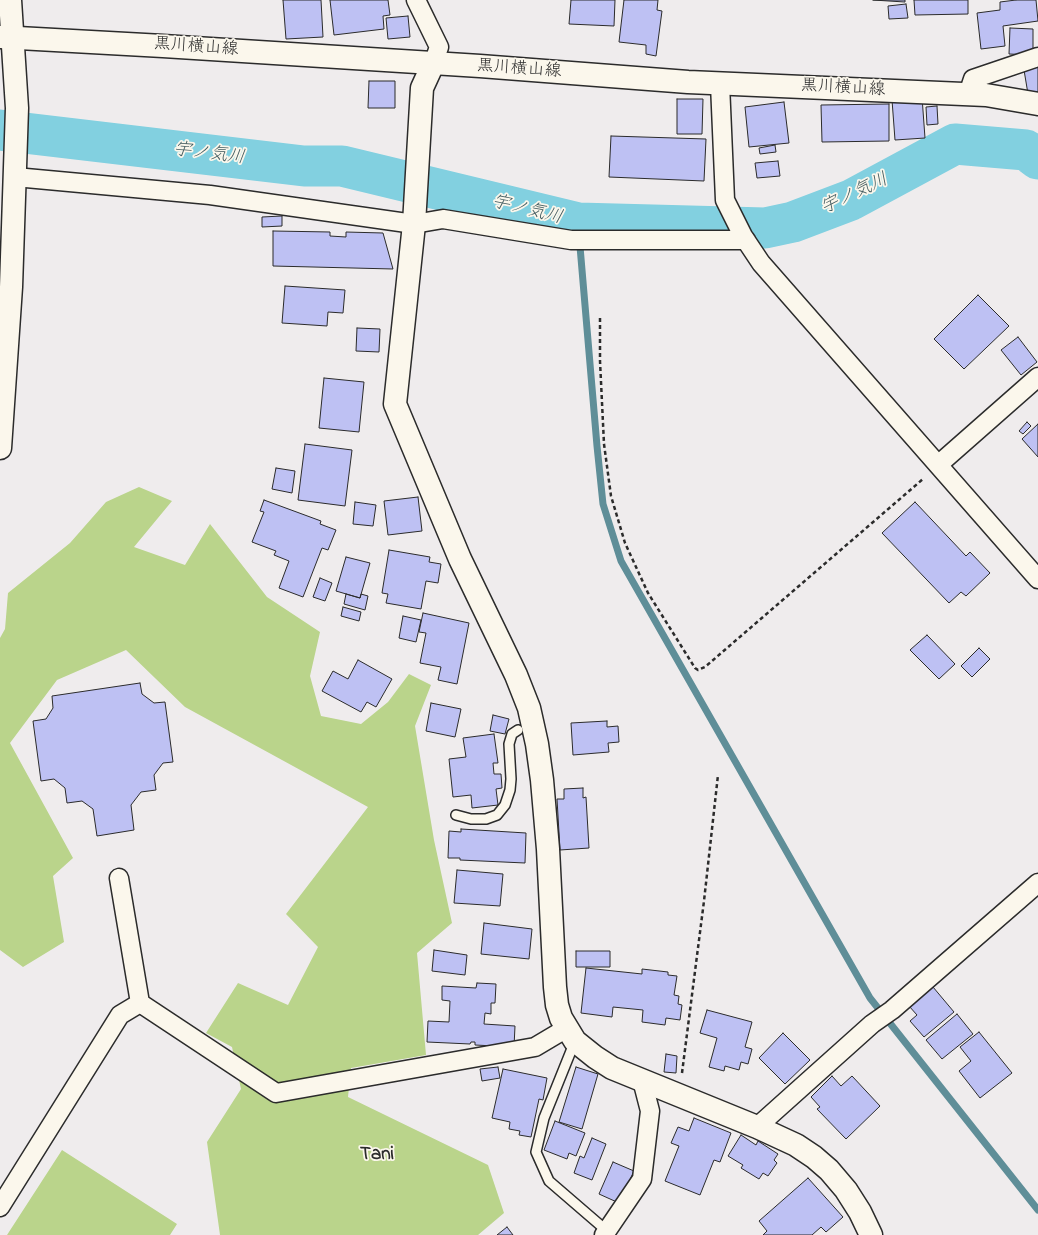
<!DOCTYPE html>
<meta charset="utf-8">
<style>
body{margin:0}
canvas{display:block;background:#efeced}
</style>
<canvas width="1038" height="1235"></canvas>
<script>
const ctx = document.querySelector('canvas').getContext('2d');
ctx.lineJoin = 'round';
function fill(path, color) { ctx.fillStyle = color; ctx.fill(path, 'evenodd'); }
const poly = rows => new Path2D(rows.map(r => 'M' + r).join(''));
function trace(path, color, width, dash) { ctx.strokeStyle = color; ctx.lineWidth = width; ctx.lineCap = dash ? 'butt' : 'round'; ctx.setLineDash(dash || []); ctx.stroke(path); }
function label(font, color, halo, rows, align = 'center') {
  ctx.font = font + ' "Indie Flower","Klee One",sans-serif'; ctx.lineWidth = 3.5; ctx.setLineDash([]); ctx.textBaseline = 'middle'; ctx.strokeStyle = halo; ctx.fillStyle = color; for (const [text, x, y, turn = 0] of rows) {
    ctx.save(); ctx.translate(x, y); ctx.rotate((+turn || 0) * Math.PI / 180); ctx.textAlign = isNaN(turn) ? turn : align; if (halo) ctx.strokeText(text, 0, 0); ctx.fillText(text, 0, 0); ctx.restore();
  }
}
fill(poly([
 [139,487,172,501,134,547,185,565,210,524,267,597,320,632,310,676,321,716,361,724,388,702,409,674,431,685,415,726,434,840,452,923,417,953,426,1055,351,1068,348,1097,488,1165,504,1213,478,1235,220,1235,207,1142,241,1089,232,1047,206,1033,238,983,288,1005,318,947,286,914,368,807,185,707,126,650,57,680,10,743,73,858,53,876,64,942,23,967,0,950,0,638,5,629,8,593,70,543,106,502],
 [62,1150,177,1224,170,1235,7,1235]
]), '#bad48b');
trace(poly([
 [578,223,597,446,603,504,621,561,870,998,1038,1210]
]), '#5f8e98', 7);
trace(poly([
 [0,130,304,166,342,166,578,223,765,228,793,222,851,200,955,144,1026,150,1038,159]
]), '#82d0e0', 41);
const building = poly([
 [283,0,321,0,323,37,286,39,283,0],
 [330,0,388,0,390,15,383,16,384,29,334,35,330,0],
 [571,0,615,0,614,26,569,24,571,0],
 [624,0,658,0,657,10,662,11,656,56,646,54,646,45,619,42,624,0],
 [873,0,905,0,905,2,873,0],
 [914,0,968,0,968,14,915,15,914,0],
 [1016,0,1036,0,1038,21,1003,26,1005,46,981,49,977,13,1000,10,1000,2,1016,0],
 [906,4,908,18,889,19,888,6,906,4],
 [408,16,410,37,388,39,386,18,408,16],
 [1010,28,1033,29,1033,55,1009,54,1010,28],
 [1038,62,1038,93,1028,94,1023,64,1038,62],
 [369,81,395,81,395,108,368,108,369,81],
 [922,97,925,138,895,140,892,100,922,97],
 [677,99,703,99,702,134,677,134,677,99],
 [784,102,789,143,749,147,745,107,784,102],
 [889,104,889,141,822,142,821,105,889,104],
 [937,106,938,124,927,125,926,107,937,106],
 [611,136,706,139,704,181,609,177,611,136],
 [775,145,776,152,760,154,759,148,775,145],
 [778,161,780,176,757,178,755,163,778,161],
 [282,216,282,226,262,227,262,217,282,216],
 [273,231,330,232,330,236,346,237,346,232,383,233,393,269,273,266,273,231],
 [285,286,345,290,343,313,328,312,327,326,282,323,285,286],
 [978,295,1009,326,964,369,934,339,978,295],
 [357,328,380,329,379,352,356,351,357,328],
 [1018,337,1037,362,1021,375,1001,350,1018,337],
 [324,378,364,382,359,432,319,428,324,378],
 [1027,422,1031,426,1023,434,1019,431,1027,422],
 [1038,424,1038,457,1022,439,1038,424],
 [305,444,352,450,345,506,298,500,305,444],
 [276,468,295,471,292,493,272,489,276,468],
 [418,497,422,531,388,535,384,501,418,497],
 [264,500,321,521,320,524,336,530,328,550,322,548,303,597,279,588,289,561,274,555,276,551,252,542,264,512,260,511,264,500],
 [355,502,376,505,373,526,353,524,355,502],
 [915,502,966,556,970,552,990,573,966,596,961,592,949,603,882,533,915,502],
 [389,550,430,557,429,562,441,564,438,583,426,581,421,609,386,603,388,594,382,593,389,550],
 [346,557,370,563,360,598,336,591,346,557],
 [320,578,332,583,325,601,313,597,320,578],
 [346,594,360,598,361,594,368,596,365,610,344,604,346,594],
 [343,607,361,612,359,621,341,616,343,607],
 [423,613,469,623,457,684,438,680,441,667,420,663,426,633,419,632,423,613],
 [403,616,421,620,416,642,399,638,403,616],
 [927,635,955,664,939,679,910,650,927,635],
 [979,648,990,659,972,677,961,666,979,648],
 [358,660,392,679,376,707,367,702,361,712,322,691,333,671,348,679,358,660],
 [140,683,142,694,154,703,165,702,173,762,163,763,154,775,156,790,141,792,131,805,134,830,97,836,93,809,82,801,67,803,65,788,54,779,41,781,33,721,46,719,53,708,52,696,140,683],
 [431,703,461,709,455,737,426,731,431,703],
 [493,715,509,719,505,734,490,731,493,715],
 [607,721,607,727,618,726,619,742,608,743,609,752,573,755,571,723,607,721],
 [494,734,498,763,493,763,494,774,501,774,502,788,496,789,498,805,472,808,471,795,453,797,449,759,466,757,463,738,494,734],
 [583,788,583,798,586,797,589,848,560,850,557,799,564,799,564,789,583,788],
 [461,829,526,833,525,863,460,860,460,858,448,858,449,831,461,832,461,829],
 [457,870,503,874,500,906,454,903,457,870],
 [484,923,532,929,529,959,481,954,484,923],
 [434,950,467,955,465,975,432,971,434,950],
 [576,951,610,951,610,967,576,967,576,951],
 [586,968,642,974,642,969,668,972,668,975,677,976,674,995,679,996,678,1004,682,1005,680,1020,666,1018,665,1025,642,1022,643,1010,613,1007,612,1017,581,1013,586,968],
 [477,983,496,984,495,1003,491,1003,491,1014,485,1013,484,1024,515,1026,514,1047,475,1045,475,1042,471,1042,470,1044,427,1042,428,1021,449,1022,450,1001,442,1000,442,986,476,988,477,983],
 [933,987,954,1012,924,1037,910,1021,917,1015,909,1006,933,987],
 [707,1010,752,1022,745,1047,752,1049,748,1064,741,1062,739,1070,725,1066,724,1071,709,1067,717,1038,700,1033,707,1010],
 [957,1014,973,1034,942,1059,926,1040,957,1014],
 [979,1032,1012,1073,980,1098,959,1071,971,1061,960,1047,979,1032],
 [783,1033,810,1060,785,1084,759,1058,783,1033],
 [666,1054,677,1056,676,1073,664,1072,666,1054],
 [498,1067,500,1078,482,1081,480,1069,498,1067],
 [576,1067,598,1074,582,1129,559,1122,576,1067],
 [503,1069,547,1078,543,1100,539,1099,531,1137,519,1135,520,1131,509,1129,510,1122,492,1118,503,1069],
 [832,1076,841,1086,852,1076,880,1106,846,1139,817,1109,820,1107,811,1097,832,1076],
 [694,1118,731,1133,720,1162,714,1160,700,1195,665,1181,679,1146,671,1143,678,1127,689,1131,694,1118],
 [555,1121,585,1133,576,1156,569,1153,567,1159,544,1150,555,1121],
 [741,1135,756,1145,758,1141,778,1154,774,1160,777,1163,768,1176,763,1173,759,1179,741,1168,743,1165,728,1156,741,1135],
 [592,1138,606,1144,592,1180,574,1173,580,1156,584,1158,592,1138],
 [613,1162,634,1171,619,1203,599,1194,613,1162],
 [808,1178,843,1217,826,1232,821,1227,812,1235,763,1235,767,1231,759,1221,808,1178],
 [507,1227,513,1235,497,1235,507,1227]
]);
fill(building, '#bec1f3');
trace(building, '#2b2b2b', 1);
const service = poly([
 [456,815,471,819,486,819,497,815,505,805,510,790,511,779,509,744,512,734,518,730],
 [575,1041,544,1118,536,1152,549,1181,607,1231]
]);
const minor = poly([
 [416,0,439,47,433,64],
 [720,84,725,200,743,236,761,263,1038,579],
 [968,94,973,79,1038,57],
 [15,177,210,195,414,224,443,219,571,240,746,240],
 [938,465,1038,377],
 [119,878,140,1003,276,1093,535,1047,567,1028],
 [757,1127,872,1024,892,1010,1038,883],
 [0,1207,120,1015,140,1003],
 [604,1235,642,1179,650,1111,642,1080]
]);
const tertiary = poly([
 [433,64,422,88,414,224,395,404,460,559,516,675,529,708,537,744,542,780,548,849,555,987,557,1005,561,1018,575,1041,595,1057,612,1068,757,1127,796,1145,814,1157,829,1170,846,1190,860,1212,871,1235],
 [0,448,11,287,17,108,10,0]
]);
const secondary = poly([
 [0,37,163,46,480,66,688,82,986,95,1038,104]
]);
trace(service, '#2b2b2b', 12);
trace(minor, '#2b2b2b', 21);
trace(tertiary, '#2b2b2b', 25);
trace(secondary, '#2b2b2b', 25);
trace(poly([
 [600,318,600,361,604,444,611,496,625,543,648,593,695,668,698,670,705,667,923,479],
 [682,1073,704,901,718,775]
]), '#2b2b2b', 2.5, [4, 3]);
trace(service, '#fbf7ec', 9);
trace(minor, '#fbf7ec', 18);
trace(tertiary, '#fbf7ec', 22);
trace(secondary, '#fbf7ec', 22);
label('17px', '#2b2b2b', '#fbf7ec', [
 ["黒川横山線",196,48,4],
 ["黒川横山線",519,70,4],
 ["黒川横山線",843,89,3]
]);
label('italic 18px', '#455d61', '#fbf7ec', [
 ["宇ノ気川",209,155,7],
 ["宇ノ気川",855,195,-25],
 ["宇ノ気川",527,211,14]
]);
label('bold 19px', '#2b2b2b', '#fbf7ec', [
 ["Tani",377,1156]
]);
</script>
